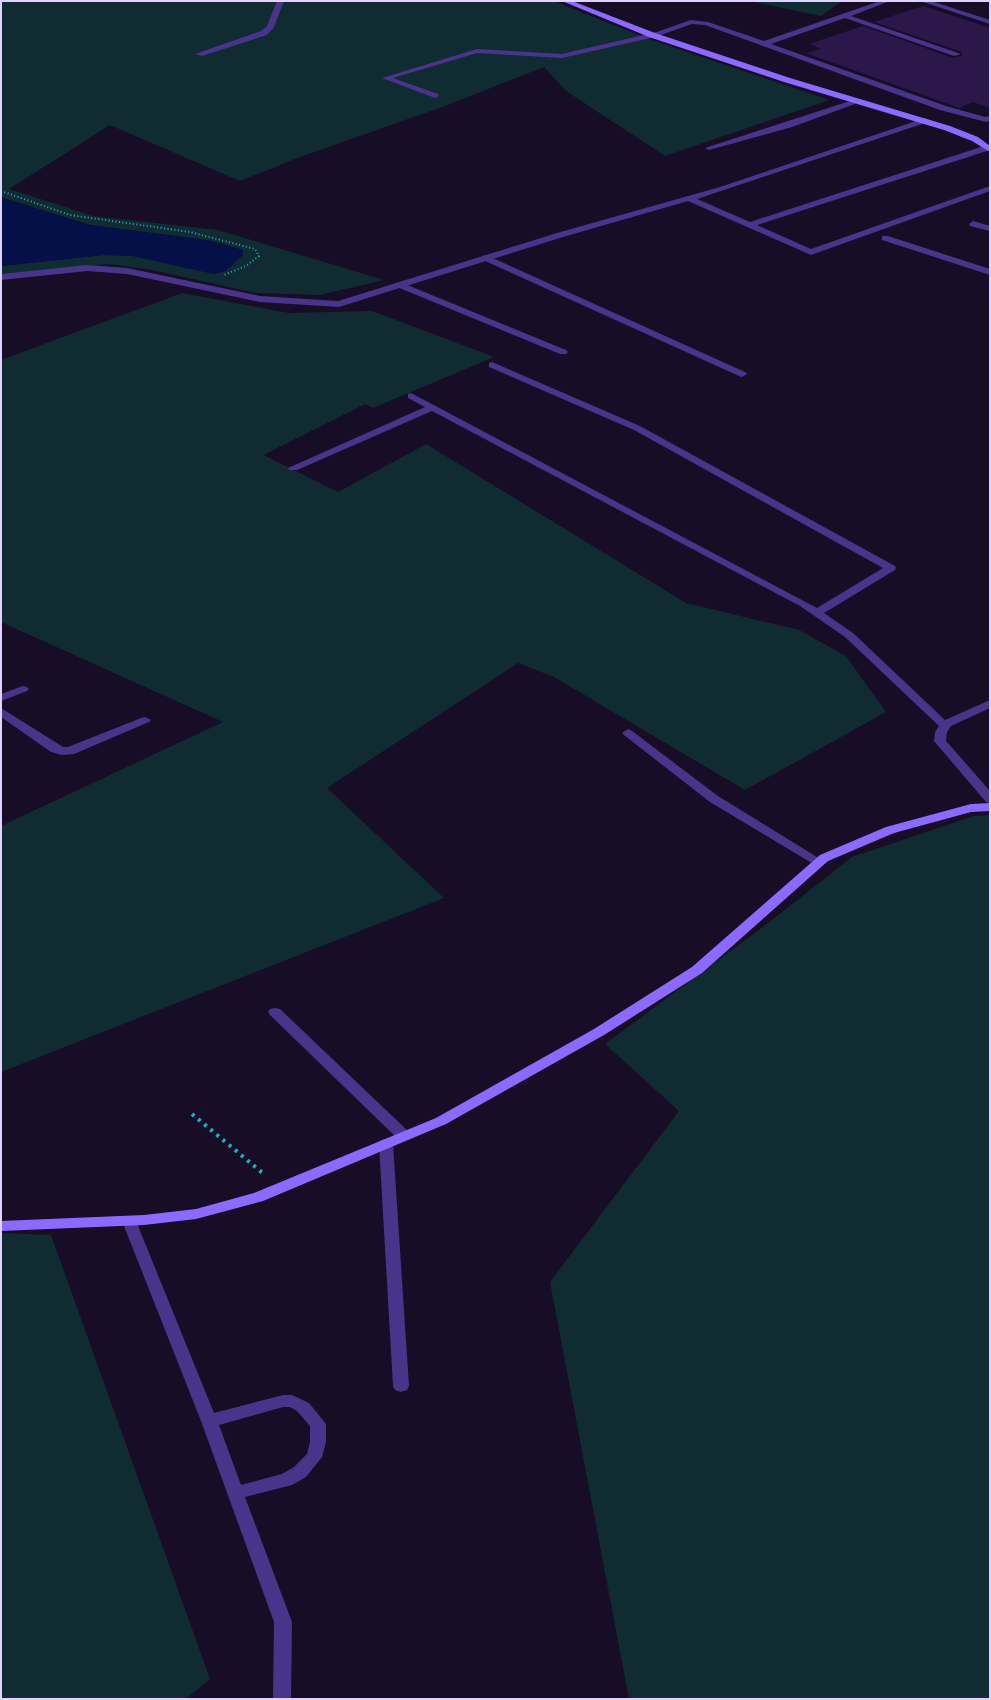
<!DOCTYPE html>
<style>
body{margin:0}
#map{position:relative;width:991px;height:1700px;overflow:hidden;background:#170d27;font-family:"DejaVu Sans",sans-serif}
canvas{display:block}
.frame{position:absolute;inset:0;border:2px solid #e1d3ff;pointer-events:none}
</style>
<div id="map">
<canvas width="991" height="1700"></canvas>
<div class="frame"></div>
</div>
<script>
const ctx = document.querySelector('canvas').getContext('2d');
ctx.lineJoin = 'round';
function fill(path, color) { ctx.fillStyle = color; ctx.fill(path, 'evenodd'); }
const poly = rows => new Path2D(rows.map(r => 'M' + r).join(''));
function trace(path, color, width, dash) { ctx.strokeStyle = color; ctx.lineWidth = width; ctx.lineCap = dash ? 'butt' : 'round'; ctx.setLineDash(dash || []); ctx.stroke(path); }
fill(poly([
 [1,1,553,1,649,39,829,100,665,156,566,91,544,67,445,106,300,157,240,181,110,125,9,189,93,216,218,230,384,280,320,295,256,293,153,270,108,264,1,274,1,266,104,255,133,256,214,274,243,250,207,240,90,225,1,197],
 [750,1,842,1,821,16],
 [182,293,289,313,372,311,494,357,373,408,365,404,263,455,338,492,426,444,686,603,799,630,846,656,886,712,745,790,554,677,518,663,327,788,444,898,1,1072,1,826,223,722,1,622,1,360],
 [990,815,990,1699,629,1699,550,1282,679,1111,605,1044,763,927,852,857,974,816],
 [1,1233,51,1235,210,1679,186,1699,1,1699]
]), '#102c32');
fill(poly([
 [1,198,90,225,207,240,243,250,243,255,226,271,214,274,133,256,104,255,1,266]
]), '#061048');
fill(poly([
 [923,6,990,28,990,108,973,102,959,108,954,106,806,53,821,49,809,44,863,26,953,58,962,56,962,52,874,22]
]), '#2c174a');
trace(poly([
 [1,191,70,215,190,232,255,249,259,256,246,266,224,275]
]), '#24abc2', 2, [1, 2.5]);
trace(poly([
 [192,1114,265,1175]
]), '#24abc2', 4, [3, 5]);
fill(poly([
 [277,1,284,1,274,27,267,35,202,56,195,54,261,31,267,26,277,1],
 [652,33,655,33,655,37,562,58,477,53,393,78,438,94,439,96,435,98,382,78,477,49,562,54,652,33],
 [486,255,745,372,747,374,742,377,739,376,483,260,483,256,486,255],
 [400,282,566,350,568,352,566,354,560,354,397,287,397,283,400,282]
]), '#49348a');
fill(poly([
 [880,1,890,1,851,16,961,54,954,56,845,18,771,44,946,106,985,117,990,116,990,121,986,122,940,110,705,25,692,24,655,37,648,35,691,20,708,22,764,41,880,1],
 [920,1,931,1,990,20,990,24,920,1],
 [856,99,863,101,792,127,709,150,705,148,856,99],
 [925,118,929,120,928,122,697,199,750,222,984,146,990,146,990,150,757,225,811,249,990,186,990,191,811,255,688,201,563,237,339,307,260,302,127,274,87,271,1,280,1,274,87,265,127,268,260,296,338,301,557,233,720,187,925,118],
 [973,221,990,226,990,231,970,226,969,224,973,221],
 [882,236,888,236,990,269,990,275,882,240,882,236],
 [492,362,640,426,895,566,896,568,895,570,824,613,853,633,945,720,990,700,990,708,951,726,947,732,946,741,990,791,990,803,986,802,934,741,935,732,939,726,845,637,800,606,432,411,297,470,289,470,288,468,425,407,408,398,408,394,411,393,817,608,883,568,634,430,489,367,489,363,492,362],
 [23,686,27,687,29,689,27,691,1,701,1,694,23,686],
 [1,708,63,747,68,747,141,718,145,717,151,720,149,722,74,754,62,755,51,752,1,717,1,708],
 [628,729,632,731,718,796,825,862,823,865,815,865,710,802,624,735,622,733,628,729],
 [275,1008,280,1009,409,1132,411,1136,409,1140,399,1140,270,1015,268,1012,270,1009,275,1008],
 [386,1139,391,1140,393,1144,409,1386,407,1390,401,1392,395,1390,393,1386,379,1144,381,1140,386,1139],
 [129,1216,134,1217,136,1221,214,1413,283,1395,292,1395,309,1403,326,1424,326,1442,322,1457,306,1477,292,1485,245,1497,292,1622,291,1699,273,1699,274,1622,201,1421,122,1221,124,1217,129,1216],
 [283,1407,290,1407,297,1411,310,1426,310,1442,307,1454,294,1467,282,1474,241,1485,219,1425,283,1407]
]), '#49348a');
fill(poly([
 [562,1,572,1,655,33,790,78,950,126,978,137,990,146,990,152,972,141,944,130,784,82,649,37,562,1],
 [990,803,990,811,971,812,894,833,828,861,702,973,604,1035,446,1124,263,1201,196,1219,144,1225,1,1231,1,1221,144,1215,196,1209,254,1193,436,1118,594,1029,692,967,820,855,886,827,971,804,990,803]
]), '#8c6aff');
</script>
